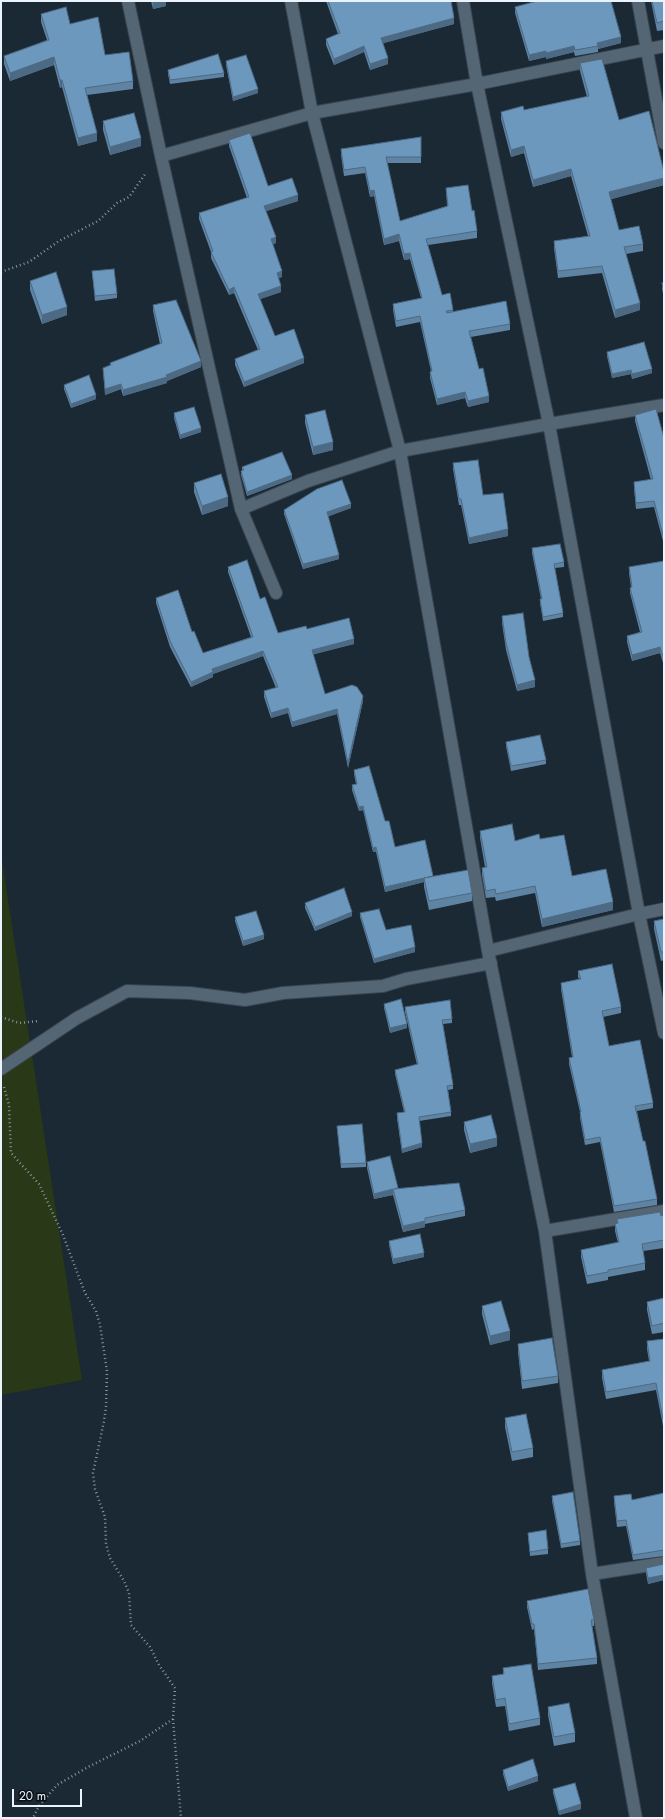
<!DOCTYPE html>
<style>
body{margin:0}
#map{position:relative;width:665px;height:1819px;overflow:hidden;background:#1b2935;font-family:Jost,sans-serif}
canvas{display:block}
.frame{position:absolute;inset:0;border:2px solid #ebf4fd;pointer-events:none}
.scale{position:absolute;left:12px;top:1789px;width:70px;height:18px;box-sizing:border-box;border:2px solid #ebf4fd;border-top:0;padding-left:5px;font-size:12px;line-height:14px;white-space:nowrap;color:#ebf4fd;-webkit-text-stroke:3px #0b1117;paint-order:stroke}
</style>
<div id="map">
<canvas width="665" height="1819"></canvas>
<div class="frame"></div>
<div class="scale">20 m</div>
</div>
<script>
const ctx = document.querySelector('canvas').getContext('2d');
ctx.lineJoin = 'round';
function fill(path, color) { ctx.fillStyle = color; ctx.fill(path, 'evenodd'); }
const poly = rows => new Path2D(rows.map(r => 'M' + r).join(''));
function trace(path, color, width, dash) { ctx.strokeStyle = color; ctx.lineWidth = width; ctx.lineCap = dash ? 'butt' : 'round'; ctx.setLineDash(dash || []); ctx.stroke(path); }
fill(poly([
 [1,854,82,1380,1,1395]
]), '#293816');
const street = poly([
 [128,1,161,156,241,509,276,593],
 [291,1,312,113,400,451,488,951,545,1231,592,1574,636,1818],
 [463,1,477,84,549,424,639,914,664,1033],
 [638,1,664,143],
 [161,156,312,113,477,84,664,46],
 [241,509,308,481,400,451,549,424,664,405],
 [488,951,639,914,664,909],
 [1,1069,77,1018,127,991,190,993,245,1000,283,993,383,986,406,979,491,963],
 [545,1231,664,1211],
 [592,1574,664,1563]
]);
trace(street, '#38444e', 14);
trace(poly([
 [1,272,29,262,59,241,98,221,117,203,129,197,146,173],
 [1,1017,19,1023,39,1021],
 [4,1087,9,1105,11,1153,39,1184,63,1235,85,1293,96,1311,100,1325,107,1371,106,1407,104,1421,93,1473,95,1489,105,1517,106,1544,110,1558,124,1581,129,1593,131,1625,150,1647,159,1665,175,1688,173,1719,140,1741,88,1767,57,1785,39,1806,33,1818],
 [173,1719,181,1818]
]), '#8a959f', 2.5, [1, 3]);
trace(street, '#546573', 12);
fill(poly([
 [151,1,166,1,166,6,153,9],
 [326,1,451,1,454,24,383,43,388,64,370,70,364,52,334,65,326,45,326,39,338,34],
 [651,1,664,1,664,30,657,31],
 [515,7,621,43,598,49,598,52,575,56,574,52,546,59,546,57,529,61,515,13],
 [41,14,70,24,105,55,133,81,133,89,87,95,97,141,78,146,62,87,60,88,54,65,10,81,4,64,4,56,47,40,41,22],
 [226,61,258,93,233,101,226,65],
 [580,63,664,185,610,199,619,230,643,244,643,251,626,254,640,310,615,318,602,273,558,278,554,248,554,241,588,236,571,176,533,187,524,153,511,157,501,119,501,112,524,110,587,97,580,71],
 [168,70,224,73,224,77,170,84,168,74],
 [103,121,141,146,110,155,103,130],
 [421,137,421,163,387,163,400,221,447,206,446,188,472,211,477,231,477,238,428,245,442,295,453,310,453,312,510,324,510,330,471,337,479,369,489,402,468,407,465,398,437,405,430,378,430,372,431,371,420,322,396,327,393,310,393,304,421,298,410,259,404,260,399,241,384,245,374,196,370,197,365,173,344,176,341,155,341,149],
 [229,140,268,186,298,201,266,211,276,243,273,244,282,277,278,278,281,292,260,299,275,336,304,363,244,387,235,365,235,359,258,350,234,293,229,295,211,258,211,252,199,219,199,213,247,198,229,146],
 [92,271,117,294,117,298,95,301],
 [30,281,67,315,42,324,30,290],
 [662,283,664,283,664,298,662,289],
 [153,305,201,367,167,381,167,383,123,396,121,389,105,395,103,368,110,365,110,363,160,344,153,311],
 [607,352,652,373,632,379,631,374,612,378,607,356],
 [64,385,96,399,71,408,64,389],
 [174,413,201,432,180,439,174,418],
 [305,415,333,450,313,455,305,423],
 [635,415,664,438,664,545,654,507,636,509,634,488,634,482,651,480,635,421],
 [453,463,508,536,469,544,461,505,459,505,453,469],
 [242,467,292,479,247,496,241,475,241,471,242,471],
 [194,483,228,506,202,515,194,492],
 [351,508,328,516,339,559,303,569,284,514,284,510],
 [532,548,564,562,564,567,555,568,563,613,563,617,543,621,540,603,540,599,541,599,532,553],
 [664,561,664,666,660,653,632,661,627,642,627,636,640,632,630,593,630,588,631,587,629,573,629,567],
 [228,567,260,599,278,633,307,629,354,644,313,654,325,694,363,701,348,768,337,714,292,727,288,713,271,718,264,697,264,691,276,688,263,656,213,674,213,677,191,687,170,647,156,603,156,598,192,632,203,653,251,637,228,572],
 [502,616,535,687,517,691,506,650,502,623],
 [506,742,546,760,546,764,511,771,506,746],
 [354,770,385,821,395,847,433,876,472,893,472,901,429,910,424,887,424,882,385,892,376,852,373,852,363,810,359,811,352,790,352,785,356,784,354,774],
 [480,831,515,841,540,839,572,876,613,910,542,927,535,893,496,901,495,897,486,898,482,875,482,868,485,867,480,838],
 [305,903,352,916,315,931,305,908],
 [360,913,386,930,415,952,374,963,360,917],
 [235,917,264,939,243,946,235,921],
 [664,919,664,960,661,961,654,929,654,921],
 [578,971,621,1007,621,1013,603,1017,609,1046,653,1103,653,1108,637,1111,643,1141,657,1199,657,1205,614,1212,600,1142,585,1145,580,1118,580,1112,569,1064,569,1058,572,1057,561,989,561,983,579,979,578,977],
 [384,1004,407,1028,390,1033,384,1008],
 [405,1007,452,1019,452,1023,443,1024,453,1085,453,1089,448,1090,451,1112,451,1116,419,1121,422,1147,402,1153,397,1118,397,1113,404,1112,395,1074,395,1070,417,1065,405,1012],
 [464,1122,497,1146,470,1153,464,1130],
 [337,1126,366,1163,366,1167,341,1168],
 [367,1162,398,1188,465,1210,465,1216,425,1224,425,1227,403,1232,393,1195,374,1199,367,1168],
 [664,1215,664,1248,643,1251,645,1263,645,1270,608,1277,608,1280,587,1284,581,1257,581,1250,618,1243,615,1231,615,1224,617,1224,617,1219],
 [389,1241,424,1257,393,1264,389,1245],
 [664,1298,664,1332,652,1334,647,1310,647,1302],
 [482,1306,510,1340,490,1345,482,1314],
 [664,1339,664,1426,663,1426,656,1390,606,1399,602,1378,602,1370,649,1361,647,1349,647,1341],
 [518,1344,558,1376,558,1383,522,1389,518,1352],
 [505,1418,533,1448,533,1457,512,1461,505,1427],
 [664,1493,664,1556,633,1560,626,1526,617,1527,614,1502,614,1496,632,1500],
 [552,1496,580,1541,580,1545,561,1548,552,1501],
 [528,1533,548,1549,548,1554,530,1556],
 [664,1564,664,1580,648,1584,646,1573,646,1568],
 [527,1601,594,1620,594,1626,592,1626,597,1658,597,1664,538,1670,534,1629,532,1630,527,1607],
 [503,1668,540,1718,540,1725,509,1731,505,1706,496,1707,492,1683,492,1676,503,1674],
 [548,1707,575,1733,575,1742,554,1746,548,1715],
 [503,1770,538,1781,508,1791,503,1774],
 [553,1789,581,1809,559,1815,553,1793]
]), '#5e83a3');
fill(poly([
 [164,1,166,1,166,6,153,9,153,3],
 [454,18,454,24,381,44,381,38],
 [621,37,621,43,598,49,597,43],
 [364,46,364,52,334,65,334,59],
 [574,46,574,52,546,59,546,53],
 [546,51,546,57,529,61,529,55],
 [54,57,54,65,10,81,10,73],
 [388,58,388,64,370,70,370,64],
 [60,80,62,80,62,87,60,88],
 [258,89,258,93,233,101,233,97],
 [97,133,97,141,78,146,78,138],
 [141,138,141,146,110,155,110,147],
 [524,146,524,153,511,157,511,150],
 [571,169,571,176,533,187,533,180],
 [664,178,664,185,609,200,609,192],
 [374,190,374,196,370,197,370,191],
 [298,195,298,201,264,212,264,206],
 [399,234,399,241,384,245,384,239],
 [276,237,276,243,271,245,271,239],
 [410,253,410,259,404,260,404,254],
 [282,271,282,277,277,279,277,273],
 [281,286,281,292,258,300,258,294],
 [234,287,234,293,229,295,229,290],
 [640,303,640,310,615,318,615,310],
 [67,307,67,315,42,324,42,315],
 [304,358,304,363,244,387,244,382],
 [201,361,201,367,167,381,167,383,123,396,123,390,166,375],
 [652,369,652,373,632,379,632,374],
 [631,370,631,374,612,378,612,374],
 [121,384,121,389,105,395,105,389],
 [465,392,465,398,437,405,437,399],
 [96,395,96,399,71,408,71,404],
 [489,396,489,402,468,407,468,401],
 [201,428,201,432,180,439,180,435],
 [333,442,333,450,313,455,313,447],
 [292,475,292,479,247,496,247,492],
 [228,497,228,506,202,515,202,506],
 [351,504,351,508,327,517,327,512],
 [508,529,508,536,469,544,469,538],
 [339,555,339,559,303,569,303,564],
 [354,639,354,644,312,655,312,650],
 [660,647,660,653,632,661,632,655],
 [263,651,263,656,213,674,213,677,191,687,191,682,212,669],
 [535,680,535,687,517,691,517,685],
 [363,696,363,701,348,768,348,763],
 [288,708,288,713,271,718,271,713],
 [337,709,337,714,292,727,292,722],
 [363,806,363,810,359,811,359,807],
 [376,847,376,852,373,852,373,848],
 [424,878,424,882,385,892,385,887],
 [613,902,613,910,542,927,542,919],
 [352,912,352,916,315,931,315,927],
 [264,935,264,939,243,946,243,941],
 [415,947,415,952,374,963,374,959],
 [407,1024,407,1028,390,1033,390,1028],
 [497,1138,497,1146,470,1153,470,1144],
 [422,1143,422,1147,402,1153,402,1149],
 [393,1189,393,1195,374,1199,374,1194],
 [425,1221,425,1227,403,1232,403,1226],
 [424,1253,424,1257,393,1264,393,1259],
 [510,1331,510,1340,490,1345,490,1336],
 [663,1419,664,1419,664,1426,663,1426],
 [664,1575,664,1580,648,1584,648,1578],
 [538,1776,538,1781,508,1791,508,1787],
 [581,1804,581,1809,559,1815,559,1811]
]), '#4c6a84');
const building = poly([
 [152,1,164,1,153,3,152,1],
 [328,1,451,1,454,18,381,38,388,58,370,64,364,46,334,59,326,39,340,33,328,1],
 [537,1,611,1,621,37,597,43,598,46,575,50,574,46,546,53,546,51,529,55,515,7,537,1],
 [652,1,664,1,664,21,657,23,652,1],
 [66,7,70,24,98,17,105,55,129,52,133,81,85,88,97,133,78,138,62,80,60,80,54,57,10,73,4,56,49,40,41,14,66,7],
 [218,54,224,73,170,80,168,70,218,54],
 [246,55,258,89,233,97,226,61,246,55],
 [602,59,619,120,649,111,664,172,664,178,609,192,619,230,639,226,643,244,624,247,640,303,615,310,602,266,558,271,554,241,590,236,571,169,533,180,524,146,511,150,501,112,523,106,524,110,589,96,580,63,602,59],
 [134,113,141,138,110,147,103,121,134,113],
 [250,133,268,186,292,178,298,195,264,206,276,237,271,239,282,271,277,273,281,286,258,294,275,336,294,329,304,358,244,382,235,359,260,349,234,287,229,290,211,252,213,251,199,213,249,197,229,140,250,133],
 [421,137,421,157,386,157,400,221,448,206,446,188,468,185,472,211,474,210,477,231,426,239,442,295,450,293,453,310,446,311,447,313,506,301,510,324,469,331,479,369,483,368,489,396,468,401,465,392,437,399,430,372,432,371,420,316,396,321,393,304,422,298,410,253,404,254,399,234,384,239,374,190,370,191,365,167,344,170,341,149,421,137],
 [114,269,117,294,95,296,92,271,114,269],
 [56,272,67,307,42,315,30,281,56,272],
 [662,283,664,283,664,293,662,283],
 [176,300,201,361,166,375,167,377,123,390,121,384,105,389,103,368,111,365,110,363,162,343,153,305,176,300],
 [644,342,652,369,632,374,631,370,612,374,607,352,644,342],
 [89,375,96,395,71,404,64,385,89,375],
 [194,407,201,428,180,435,174,413,194,407],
 [656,409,664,438,664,539,654,501,636,503,634,482,653,479,635,415,656,409],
 [325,410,333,442,313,447,305,415,325,410],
 [282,452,292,475,247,492,241,471,244,470,242,467,282,452],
 [478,460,483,495,503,493,508,529,469,538,461,499,459,499,453,463,478,460],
 [221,474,228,497,202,506,194,483,221,474],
 [342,480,351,504,327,512,339,555,303,564,284,510,317,489,342,480],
 [560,544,564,562,554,564,563,613,543,617,540,599,542,599,532,548,560,544],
 [247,560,260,599,265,597,278,633,306,626,307,629,349,618,354,639,312,650,325,694,352,685,357,687,363,696,348,763,337,709,292,722,288,708,271,713,264,691,278,687,263,651,212,669,213,672,191,682,170,641,156,598,178,590,192,632,194,631,203,653,253,637,228,567,247,560],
 [664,561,664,660,660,647,632,655,627,636,642,632,630,588,632,587,629,567,664,561],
 [523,613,529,657,535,680,517,685,506,643,502,616,523,613],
 [540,735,546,760,511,766,506,742,540,735],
 [369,766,385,821,389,821,395,847,425,840,433,876,385,887,376,847,373,848,363,806,359,807,352,785,357,784,354,770,369,766],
 [512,824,515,841,539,834,540,839,564,835,572,876,606,869,613,902,542,919,535,886,496,894,495,889,486,891,482,868,487,867,480,831,512,824],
 [468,870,472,893,429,901,424,878,468,870],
 [344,888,352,912,315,927,305,903,344,888],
 [379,909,386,930,411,925,415,947,374,959,360,913,379,909],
 [256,911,264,935,243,941,235,917,256,911],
 [664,919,664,952,661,952,654,921,664,919],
 [612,964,621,1007,602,1011,609,1046,640,1040,653,1103,635,1106,643,1141,645,1141,657,1199,614,1206,600,1137,585,1140,580,1112,581,1112,569,1058,573,1057,561,983,581,979,578,971,612,964],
 [401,999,407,1024,390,1028,384,1004,401,999],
 [450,1000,452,1019,442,1020,453,1085,447,1086,451,1112,419,1117,422,1143,402,1149,397,1113,405,1112,395,1070,418,1064,405,1007,450,1000],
 [491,1115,497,1138,470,1144,464,1122,491,1115],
 [362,1124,366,1163,341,1164,337,1126,362,1124],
 [390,1156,398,1188,394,1189,459,1183,465,1210,425,1218,425,1221,403,1226,393,1189,374,1194,367,1162,390,1156],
 [660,1212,661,1216,664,1215,664,1240,642,1244,645,1263,608,1270,608,1272,587,1276,581,1250,619,1242,615,1224,618,1223,617,1219,660,1212],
 [420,1234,424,1253,393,1259,389,1241,420,1234],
 [664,1298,664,1323,652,1326,647,1302,664,1298],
 [501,1301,510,1331,490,1336,482,1306,501,1301],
 [552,1338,558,1376,522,1381,518,1344,552,1338],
 [664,1339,664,1419,663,1419,656,1383,606,1392,602,1370,650,1361,647,1341,664,1339],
 [526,1414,533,1448,512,1452,505,1418,526,1414],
 [573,1492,580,1541,561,1544,552,1496,573,1492],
 [664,1493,664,1550,633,1555,626,1520,617,1521,614,1496,631,1494,632,1500,664,1493],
 [546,1530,548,1549,530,1552,528,1533,546,1530],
 [664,1564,664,1575,648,1578,646,1568,664,1564],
 [588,1589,594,1620,591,1620,597,1658,538,1664,534,1624,532,1624,527,1601,588,1589],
 [531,1664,540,1718,509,1724,505,1698,496,1700,492,1676,504,1674,503,1668,531,1664],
 [569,1703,575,1733,554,1737,548,1707,569,1703],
 [533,1759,538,1776,508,1787,503,1770,533,1759],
 [575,1783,581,1804,559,1811,553,1789,575,1783]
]);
fill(building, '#6d98bd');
trace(building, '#4c6a84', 1);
</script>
